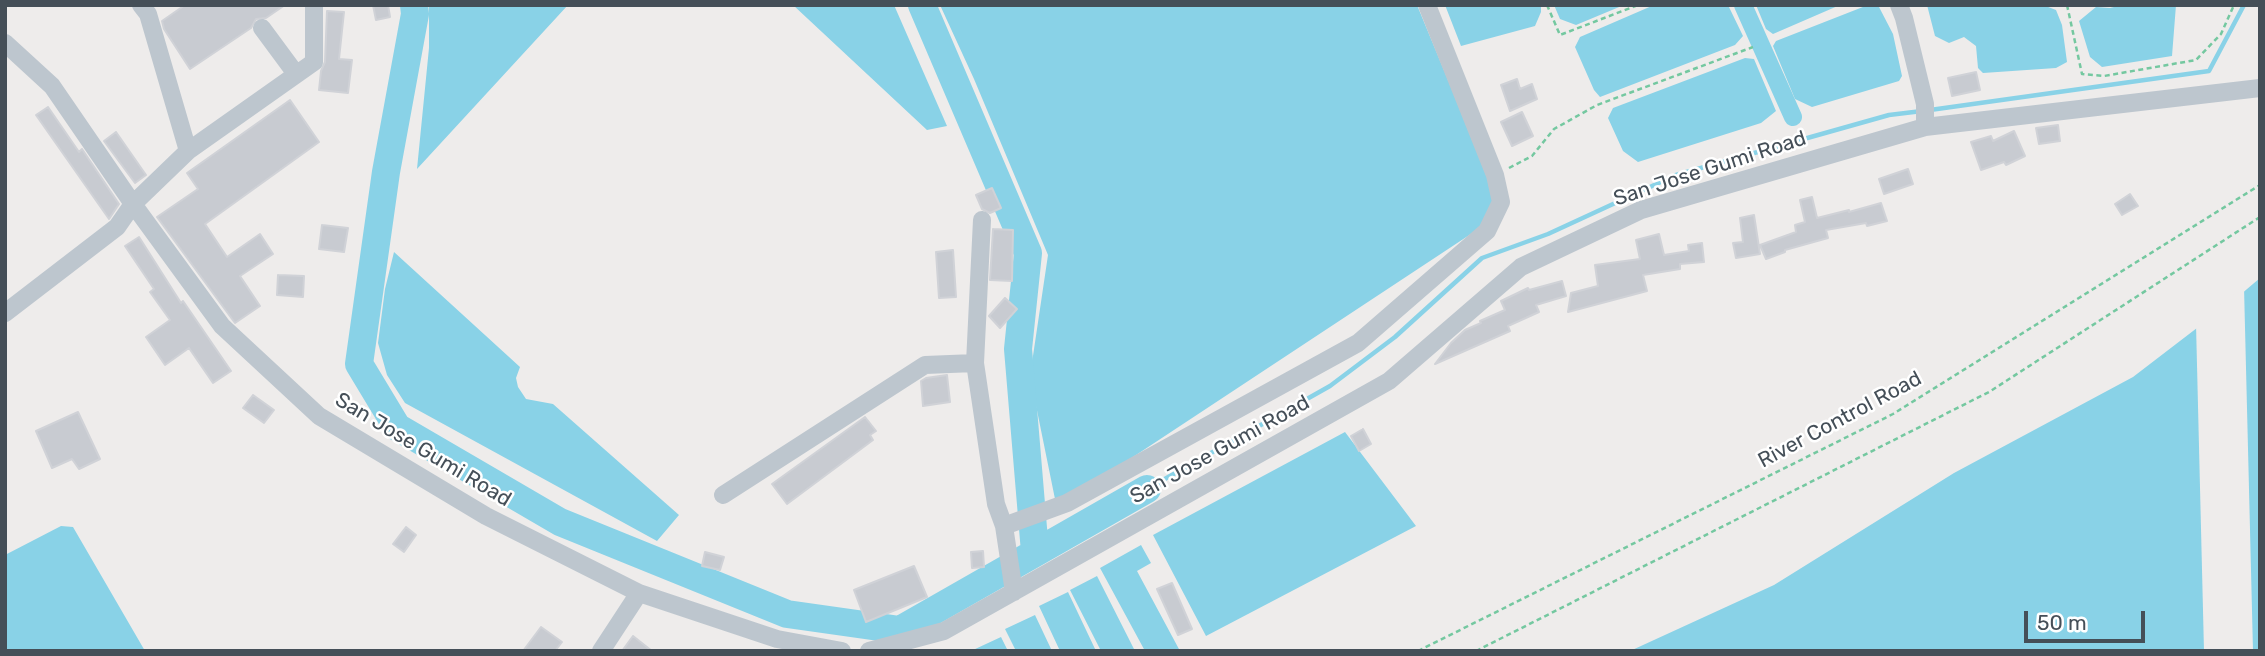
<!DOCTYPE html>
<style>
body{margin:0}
#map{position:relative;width:2265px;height:656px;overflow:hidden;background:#eeeceb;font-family:Rubik,sans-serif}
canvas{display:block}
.frame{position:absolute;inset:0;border:7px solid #454f58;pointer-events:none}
.scale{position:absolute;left:2024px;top:611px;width:121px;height:32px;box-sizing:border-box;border:4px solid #454f58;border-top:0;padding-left:9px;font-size:21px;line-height:24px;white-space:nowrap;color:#454f58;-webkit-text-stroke:5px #fff;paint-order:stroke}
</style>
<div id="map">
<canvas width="2265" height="656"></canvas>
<div class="frame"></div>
<div class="scale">50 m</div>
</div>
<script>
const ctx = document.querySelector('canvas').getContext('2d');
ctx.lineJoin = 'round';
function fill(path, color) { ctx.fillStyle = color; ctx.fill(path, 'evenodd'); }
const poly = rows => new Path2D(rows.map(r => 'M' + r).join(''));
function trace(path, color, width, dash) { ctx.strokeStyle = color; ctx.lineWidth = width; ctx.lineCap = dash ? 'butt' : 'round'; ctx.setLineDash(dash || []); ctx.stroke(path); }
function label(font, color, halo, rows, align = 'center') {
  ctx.font = font + ' Rubik,sans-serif'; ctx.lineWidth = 5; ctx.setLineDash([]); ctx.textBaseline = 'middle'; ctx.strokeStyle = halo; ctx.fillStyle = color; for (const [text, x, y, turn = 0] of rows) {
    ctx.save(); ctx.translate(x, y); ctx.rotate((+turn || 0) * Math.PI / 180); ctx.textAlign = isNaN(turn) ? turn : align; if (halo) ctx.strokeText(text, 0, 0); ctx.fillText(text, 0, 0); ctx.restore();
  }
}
fill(poly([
 [429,5,568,5,417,169,429,48],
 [793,5,894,5,947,126,927,130],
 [940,5,1417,5,1489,179,1493,200,1480,228,1077,494,1055,499,1030,376,1048,255,974,79],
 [1445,5,1541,5,1541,12,1535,26,1461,46],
 [1554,5,1624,5,1576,25,1560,19],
 [1654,5,1728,5,1743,36,1735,45,1600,97,1594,90,1575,47,1580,37],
 [1756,5,1840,5,1773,34,1766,29],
 [1868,5,1879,7,1893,34,1902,76,1899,81,1812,107,1795,99,1773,46,1776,41],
 [1927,5,2043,5,2056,10,2062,25,2067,62,2056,68,1983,73,1978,68,1976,46,1964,37,1949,43,1935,36],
 [2122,5,2176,5,2172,56,2102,67,2090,57,2079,21,2096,7,2110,8],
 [1745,58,1754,59,1776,111,1761,123,1638,162,1623,151,1608,118,1613,108],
 [394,252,520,367,516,378,518,387,526,399,553,404,679,515,657,541,405,403,387,375,378,343,385,289],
 [2260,278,2260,651,1630,651,1774,585,1954,473,2133,377,2240,295],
 [1345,432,1416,526,1206,636,1153,535],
 [61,526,73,527,145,651,5,651,5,555],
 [1141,545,1151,563,1137,571,1180,651,1145,651,1100,568],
 [1097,576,1135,651,1101,651,1070,590],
 [1068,592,1096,651,1060,651,1039,606],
 [1035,615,1052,651,1016,651,1005,629],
 [1001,637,1008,651,973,651,973,650]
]), '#89d2e7');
fill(poly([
 [2244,287,2253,651,2204,651,2196,324]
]), '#eeeceb');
trace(poly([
 [1930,110,2209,71,2244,5],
 [1147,489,1330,386,1395,337,1482,258,1548,234,1676,175,1889,115,1922,111]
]), '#89d2e7', 4.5);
trace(poly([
 [1743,5,1793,117]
]), '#89d2e7', 18);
trace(poly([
 [414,5,415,14,386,172,359,364,397,427,560,522,787,614,900,630,1147,489],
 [922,5,1028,253,1018,349,1035,552]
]), '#89d2e7', 28);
const building = poly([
 [185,5,285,5,266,18,256,19,251,28,190,69,164,29,162,21,185,5],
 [373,5,388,5,390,17,376,20,373,5],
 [327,11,344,12,339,59,352,60,348,93,319,90,321,71,325,62,327,11],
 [1976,72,1980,90,1952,96,1948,78,1976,72],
 [1517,79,1520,89,1532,84,1537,99,1510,111,1501,85,1517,79],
 [290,100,319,142,205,224,227,257,260,234,273,254,240,276,260,306,235,323,157,217,198,189,187,173,290,100],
 [48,107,79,152,82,149,119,204,109,219,36,115,48,107],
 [1522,112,1533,136,1512,146,1501,122,1522,112],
 [2058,125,2060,141,2039,144,2036,128,2058,125],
 [2014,131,2025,156,2006,165,2004,162,1981,170,1971,142,1991,136,1993,141,2014,131],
 [116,132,146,175,135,183,104,141,116,132],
 [1908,169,1913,184,1884,194,1879,179,1908,169],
 [992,188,1001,208,990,213,982,209,976,195,992,188],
 [2130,194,2138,206,2122,215,2115,204,2130,194],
 [1812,197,1817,218,1849,210,1849,212,1881,203,1887,221,1867,226,1866,223,1826,230,1828,238,1785,250,1785,252,1766,259,1760,245,1796,232,1795,225,1805,222,1800,200,1812,197],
 [1754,215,1760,254,1736,258,1733,243,1743,242,1740,218,1754,215],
 [322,225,348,228,344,252,319,249,322,225],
 [993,229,1013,230,1012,281,990,280,993,229],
 [1659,234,1664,255,1689,251,1688,245,1702,243,1704,262,1680,264,1680,269,1643,275,1647,291,1568,312,1571,293,1598,286,1595,265,1640,259,1636,240,1659,234],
 [139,237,181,303,183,301,231,371,213,383,189,348,165,365,146,337,170,320,150,292,154,289,125,246,139,237],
 [953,250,956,297,939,298,936,252,953,250],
 [278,275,304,276,303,297,277,295,278,275],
 [1562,281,1566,296,1536,305,1539,312,1508,326,1510,331,1435,364,1451,343,1465,330,1481,323,1480,321,1505,310,1501,301,1528,288,1529,290,1562,281],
 [1005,298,1017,309,1000,328,989,316,1005,298],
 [947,375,950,402,923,406,921,381,926,378,947,375],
 [253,395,274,410,264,423,243,408,253,395],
 [78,412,100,459,79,469,72,459,52,468,36,431,78,412],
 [865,417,876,431,870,435,873,440,787,504,772,484,865,417],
 [1363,429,1371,444,1359,451,1351,436,1363,429],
 [406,527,416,535,404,552,393,544,406,527],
 [983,551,984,567,972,568,971,552,983,551],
 [705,552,724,557,720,570,702,566,705,552],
 [914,566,927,597,866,622,854,590,914,566],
 [1172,583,1192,629,1178,635,1157,589,1172,583],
 [541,627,562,642,555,651,523,651,541,627],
 [633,636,652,651,622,651,633,636]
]);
fill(building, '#c8cbd1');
trace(building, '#d0d2d7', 2);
trace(poly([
 [1547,5,1560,35,1638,5],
 [2067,5,2082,74,2104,76,2196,60,2221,34,2234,5],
 [1509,168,1532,156,1554,129,1597,105,1753,47],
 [1418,651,1893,414,2260,185],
 [1476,651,1989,392,2260,217]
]), '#74c8a0', 2.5, [5, 3.5]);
trace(poly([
 [141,5,148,14,188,151],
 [1899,5,1904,18,1925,104,1925,127],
 [262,28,296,74],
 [5,43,52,86,133,204,222,326,319,416,486,516,639,593,777,639,842,651],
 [982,220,975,363,996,504,1004,526,1014,592],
 [5,313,117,227,133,204,188,151,314,62,314,5],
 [723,495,925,365,975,363],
 [1004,526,1067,503,1358,343,1487,231,1501,202,1495,175,1427,5],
 [601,651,639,593],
 [869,651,944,631,1389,381,1521,267,1641,210,1925,127,2260,88]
]), '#bdc6ce', 18);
label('21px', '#454f58', '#fff', [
 ["San Jose Gumi Road",1710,169,-18],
 ["River Control Road",1840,420,-28],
 ["San Jose Gumi Road",423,450,31],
 ["San Jose Gumi Road",1220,450,-29]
]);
</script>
